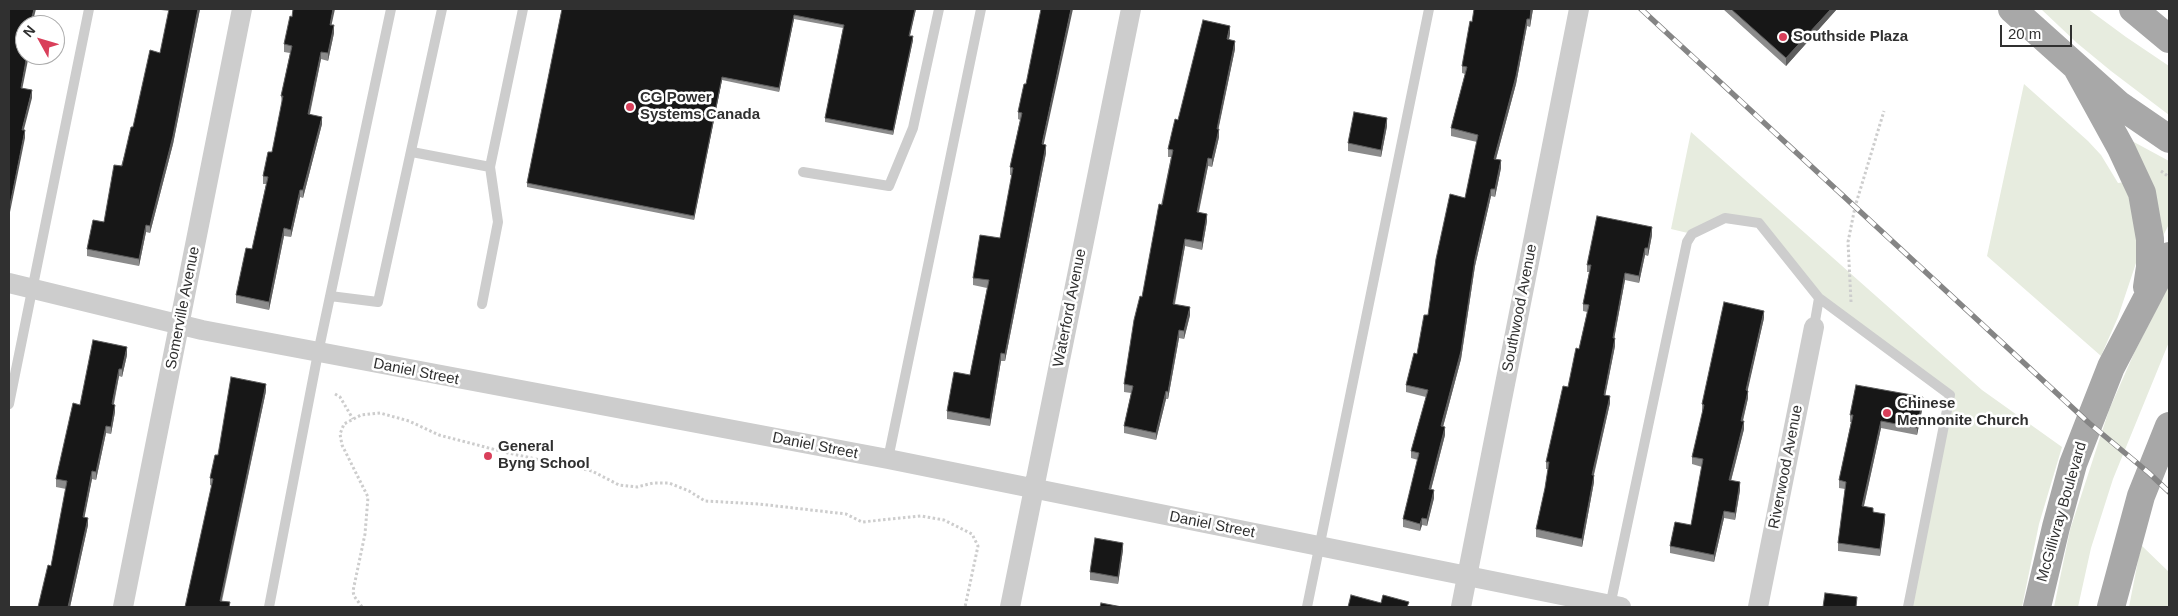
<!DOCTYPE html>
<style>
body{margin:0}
#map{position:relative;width:2178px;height:616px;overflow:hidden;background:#fff;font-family:Arial,sans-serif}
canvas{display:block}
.frame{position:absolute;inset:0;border:10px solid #303030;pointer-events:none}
.north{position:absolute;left:15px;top:15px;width:50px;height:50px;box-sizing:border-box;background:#fff;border:1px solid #acacac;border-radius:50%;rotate:309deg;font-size:14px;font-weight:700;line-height:20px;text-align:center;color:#303030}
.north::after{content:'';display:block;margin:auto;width:18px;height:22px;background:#d93f5a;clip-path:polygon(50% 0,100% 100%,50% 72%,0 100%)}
.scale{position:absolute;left:2000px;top:25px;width:72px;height:22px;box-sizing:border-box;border:2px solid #303030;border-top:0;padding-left:6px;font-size:15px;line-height:18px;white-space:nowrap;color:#303030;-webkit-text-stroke:4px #fff;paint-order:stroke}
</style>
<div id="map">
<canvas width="2178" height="616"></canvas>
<div class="frame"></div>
<div class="north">N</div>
<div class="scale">20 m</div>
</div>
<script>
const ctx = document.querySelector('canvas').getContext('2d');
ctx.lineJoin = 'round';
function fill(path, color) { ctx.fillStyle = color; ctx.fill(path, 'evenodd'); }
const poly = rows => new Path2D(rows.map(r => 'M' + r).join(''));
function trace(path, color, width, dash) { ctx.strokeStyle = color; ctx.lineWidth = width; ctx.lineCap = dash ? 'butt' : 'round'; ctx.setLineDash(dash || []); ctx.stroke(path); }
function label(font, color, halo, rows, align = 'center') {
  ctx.font = font + ' Arial,sans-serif'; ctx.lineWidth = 5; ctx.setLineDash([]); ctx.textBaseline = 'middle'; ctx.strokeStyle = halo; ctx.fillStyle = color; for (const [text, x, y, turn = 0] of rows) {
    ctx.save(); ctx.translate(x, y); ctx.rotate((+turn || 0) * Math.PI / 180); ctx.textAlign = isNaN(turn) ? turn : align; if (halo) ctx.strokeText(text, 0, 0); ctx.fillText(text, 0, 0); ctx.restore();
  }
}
fill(poly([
 [2041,9,2088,9,2126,37,2169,66,2169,115,2111,71,2077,43],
 [2024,84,2088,141,2101,155,2118,183,2126,182,2139,239,2136,263,2118,317,2101,356,1987,256],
 [1691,132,1982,390,2062,447,2039,524,2022,607,1910,607,1950,395,1819,298,1759,223,1725,218,1692,234,1671,229],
 [2132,141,2169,161,2169,224,2163,236],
 [2169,285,2169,342,2113,479,2091,548,2078,607,2054,607,2070,530,2109,410,2135,351],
 [2141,545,2169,572,2169,607,2129,607]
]), '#e7ecdf');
trace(poly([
 [2161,171,2169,177],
 [1851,302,1848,242,1855,207,1884,111],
 [335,394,340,397,353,419],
 [362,607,354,596,353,591,365,534,368,497,342,445,340,434,344,424,361,415,380,413,409,421,439,435,508,453,592,471,619,485,637,487,653,483,669,483,689,491,705,501,759,504,846,514,862,522,921,516,944,520,972,534,978,546,965,607]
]), '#cdcdcd', 3, [2.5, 2.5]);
trace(poly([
 [412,152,490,167,523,9],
 [803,172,889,186,913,128,939,9],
 [330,296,378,302,442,9],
 [482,304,498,222,490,167],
 [1814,327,1819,298,1950,395,1908,607],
 [9,404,89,9],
 [888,459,981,9],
 [1610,606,1687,242,1692,234,1725,218,1759,223,1819,298],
 [269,607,318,353,391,9],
 [1307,607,1429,9]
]), '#cdcdcd', 10);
trace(poly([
 [9,283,202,330,888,459,1621,607],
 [123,607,242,9],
 [1010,607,1131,9],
 [1461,607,1579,9],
 [1758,607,1814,327]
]), '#cdcdcd', 20);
trace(poly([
 [2012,9,2118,104,2169,139],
 [2133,9,2169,39],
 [2077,68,2121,148,2142,193,2150,239,2150,267,2147,287],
 [2037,607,2056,527,2073,464,2089,423,2111,367,2169,256],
 [2111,607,2141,496,2169,426]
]), '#a8a8a8', 28);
const rail = poly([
 [1641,9,2089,423,2149,473,2169,492]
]);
trace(rail, '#858585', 5.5);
trace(rail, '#fff', 4, [11]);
fill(poly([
 [161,9,200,9,173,144,150,233,146,232,139,266,87,256,87,249,104,222,133,127,160,53,169,11,161,10],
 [562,9,916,9,910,36,913,40,893,135,825,122,825,118,843,28,794,19,779,92,722,80,694,220,527,187,527,183],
 [1533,9,1530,27,1527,26,1516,84,1496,159,1501,168,1495,197,1491,196,1475,266,1461,359,1443,427,1445,435,1431,490,1434,498,1427,526,1422,525,1420,531,1403,527,1403,519,1418,460,1411,458,1411,451,1426,397,1406,392,1406,385,1417,354,1428,315,1465,198,1477,142,1451,136,1451,128,1465,74,1462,73,1462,66,1472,22],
 [1723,9,1837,9,1786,66],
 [292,17,332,25,334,33,328,61,321,59,310,114,322,124,303,198,300,197,291,237,284,236,269,310,236,303,236,295,252,249,266,184,263,184,263,176,272,152,282,103,281,96,290,53,284,52,284,44],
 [1230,34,1229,40,1235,49,1218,129,1219,137,1212,167,1208,166,1199,212,1207,221,1202,250,1185,246,1175,304,1190,315,1184,339,1179,338,1168,399,1166,399,1156,440,1124,433,1124,426,1131,393,1124,392,1124,384,1171,157,1168,157,1168,149,1178,120],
 [1024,84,1046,153,1005,361,1001,361,990,426,947,419,947,411,970,375,987,288,973,285,973,278,1000,238,1012,175,1010,175,1010,167,1020,120,1018,119,1018,112],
 [1387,126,1381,157,1348,151,1348,143],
 [1652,235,1648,256,1645,255,1639,283,1625,280,1614,338,1615,346,1605,395,1610,403,1594,475,1594,482,1582,547,1536,537,1536,529,1545,488,1548,469,1546,469,1546,462,1579,349,1587,312,1583,311,1583,304,1589,272,1587,272,1587,265],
 [1764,318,1747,391,1748,398,1743,421,1744,429,1731,481,1740,490,1735,520,1724,518,1714,562,1670,553,1670,546,1691,525,1702,467,1692,464,1692,457,1703,412,1702,412,1702,404],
 [127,355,122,377,119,376,114,404,115,412,111,434,106,433,96,480,92,479,84,517,88,525,70,607,38,607,51,566,66,489,56,487,56,479,80,405],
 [266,391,222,601,230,607,185,607,212,486,210,485,210,478,218,455],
 [1923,405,1917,435,1881,428,1864,506,1873,512,1885,521,1880,556,1838,551,1838,543,1845,489,1839,488,1839,480,1851,422,1850,422,1850,415],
 [1123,550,1118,584,1090,580,1090,572]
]), '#8b8b8b');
fill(poly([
 [34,9,36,9,32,25,31,21],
 [198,9,200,9,173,144,150,233,150,226],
 [333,9,335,9,330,32,330,25],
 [915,9,916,9,909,39,909,36],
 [1071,9,1073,9,1042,152,1042,144],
 [1531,9,1533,9,1530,27,1530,19],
 [1831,9,1837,9,1786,66,1786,58],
 [794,15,794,19,779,92,779,88],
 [1527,19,1527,26,1516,84,1494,166,1494,159],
 [334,25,334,33,328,61,328,53],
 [1230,26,1230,34,1227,47,1227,39],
 [913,36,913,40,893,135,893,131],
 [1235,41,1235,49,1217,136,1217,129],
 [321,52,321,59,308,121,308,114],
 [27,55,29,55,21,95,21,88],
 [722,77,722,80,694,220,694,216],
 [32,90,32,98,22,137,22,130],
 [322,117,322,124,303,198,303,190],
 [1387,118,1387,126,1381,157,1381,150],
 [1219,129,1219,137,1212,167,1212,159],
 [25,130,25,138,9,217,9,210],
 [1046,145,1046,153,1005,361,1005,354],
 [1208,158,1208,166,1197,219,1197,212],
 [1501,160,1501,168,1495,197,1495,189],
 [1491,189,1491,196,1475,266,1461,359,1441,434,1441,426,1475,259],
 [300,190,300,197,291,237,291,230],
 [1207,214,1207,221,1202,250,1202,242],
 [146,225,146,232,139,266,139,259],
 [1652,227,1652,235,1648,256,1648,248],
 [284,228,284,236,269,310,269,302],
 [1185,239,1185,246,1173,311,1173,304],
 [1645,248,1645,255,1639,283,1639,276],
 [1625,273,1625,280,1613,345,1613,338],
 [1190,307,1190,315,1184,339,1184,331],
 [1764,311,1764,318,1746,398,1746,390],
 [1179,330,1179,338,1168,399,1168,392],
 [1615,338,1615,346,1604,402,1604,395],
 [127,347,127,355,122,377,122,369],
 [1001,353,1001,361,990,426,990,419],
 [119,369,119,376,112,411,112,404],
 [266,384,266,391,220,607,220,601],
 [1166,391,1166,399,1156,440,1156,433],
 [1748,391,1748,398,1741,428,1741,421],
 [1610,396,1610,403,1592,482,1592,475],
 [1923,397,1923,405,1917,435,1917,428],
 [115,405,115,412,111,434,111,427],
 [1744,421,1744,429,1729,488,1729,480],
 [1881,421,1881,428,1862,514,1862,506],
 [106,426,106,433,96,480,96,472],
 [1445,427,1445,435,1429,497,1429,489],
 [92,471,92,479,83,525,83,517],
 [1594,475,1594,482,1582,547,1582,539],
 [1740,482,1740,490,1735,520,1735,513],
 [1434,490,1434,498,1427,526,1427,519],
 [1724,511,1724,518,1714,562,1714,555],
 [1885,514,1885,521,1880,556,1880,549],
 [88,518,88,525,70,607,68,607],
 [1422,518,1422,525,1420,531,1420,524],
 [1123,543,1123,550,1118,584,1118,577]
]), '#5d5d5d');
const building = poly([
 [9,9,34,9,31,21,34,22,33,25,25,25,25,55,27,55,21,88,32,90,22,130,25,130,9,210,9,9],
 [169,9,198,9,173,136,150,226,146,225,139,259,87,249,93,220,104,222,114,165,122,166,131,127,133,127,150,50,160,53,169,9],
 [293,9,333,9,330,25,334,25,328,53,321,52,308,114,322,117,303,190,300,190,291,230,284,228,269,302,236,295,246,248,252,249,268,177,263,176,268,152,272,152,283,96,281,96,292,46,284,44,290,16,292,17,293,9],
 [562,9,915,9,909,36,913,36,893,131,825,118,844,25,794,15,779,88,722,77,694,216,527,183,562,9],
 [1041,9,1071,9,1042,144,1046,145,1005,354,1001,353,990,419,947,411,954,372,970,375,989,280,973,278,980,235,1000,238,1013,168,1010,167,1022,113,1018,112,1024,84,1026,84,1041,9],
 [1474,9,1531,9,1530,19,1527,19,1516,76,1494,159,1501,160,1495,189,1491,189,1475,259,1461,351,1441,426,1445,427,1429,489,1434,490,1427,519,1422,518,1420,524,1403,519,1419,453,1411,451,1428,390,1406,385,1414,353,1417,354,1424,315,1428,315,1436,259,1450,194,1465,198,1478,135,1451,128,1467,67,1462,66,1470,21,1472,22,1474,9],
 [1731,9,1831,9,1786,58,1731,9],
 [1203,20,1230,26,1227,39,1235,41,1217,129,1219,129,1212,159,1208,158,1197,212,1207,214,1202,242,1185,239,1173,304,1190,307,1184,331,1179,330,1168,392,1166,391,1156,433,1124,426,1133,386,1124,384,1134,320,1140,296,1142,297,1159,204,1162,205,1173,150,1168,149,1175,119,1178,120,1203,20],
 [1354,112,1387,118,1381,150,1348,143,1354,112],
 [1597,216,1652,227,1648,248,1645,248,1639,276,1625,273,1613,338,1615,338,1604,395,1610,396,1592,475,1594,475,1582,539,1536,529,1545,488,1549,462,1546,462,1563,386,1568,387,1576,348,1579,349,1589,305,1583,304,1591,265,1587,265,1597,216],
 [1724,302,1764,311,1746,390,1748,391,1741,421,1744,421,1729,480,1740,482,1735,513,1724,511,1714,555,1670,546,1675,522,1691,525,1703,459,1692,457,1704,405,1702,404,1724,302],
 [93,340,127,347,122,369,119,369,112,404,115,405,111,427,106,426,96,472,92,471,83,517,88,518,68,607,38,607,48,565,51,566,67,481,56,479,73,403,80,405,93,340],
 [231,377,266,384,220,601,230,602,229,607,185,607,213,479,210,478,215,455,218,455,231,377],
 [1856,385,1923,397,1917,428,1881,421,1862,506,1873,508,1873,512,1885,514,1880,549,1838,543,1846,482,1839,480,1853,415,1850,415,1856,385],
 [1095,538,1123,543,1118,577,1090,572,1095,538],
 [1825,593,1857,597,1856,607,1823,607,1825,593],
 [1351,595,1381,603,1383,595,1409,602,1407,607,1348,607,1351,595],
 [1101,603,1122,607,1100,607,1101,603]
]);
fill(building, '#171717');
trace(building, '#5d5d5d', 1);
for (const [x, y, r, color] of [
 [1783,37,5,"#d93f5a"],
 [630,107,5,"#d93f5a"],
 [1887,413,5,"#d93f5a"],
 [488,456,5,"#d93f5a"]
]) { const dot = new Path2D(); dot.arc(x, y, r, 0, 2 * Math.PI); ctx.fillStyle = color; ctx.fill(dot); trace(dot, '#fff', 2); }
label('bold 15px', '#303030', '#fff', [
 ["Southside Plaza",1793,37],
 ["CG Power",640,98],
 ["Systems Canada",640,115],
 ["Chinese",1897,404],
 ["Mennonite Church",1897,421],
 ["General",498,447],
 ["Byng School",498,464]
], 'left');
label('15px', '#303030', '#fff', [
 ["Somerville Avenue",183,308,-79],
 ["Waterford Avenue",1070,308,-79],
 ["Southwood Avenue",1520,308,-79],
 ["Daniel Street",416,372,11],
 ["Daniel Street",815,446,11],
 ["Riverwood Avenue",1786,467,-79],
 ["McGillivray Boulevard",2062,512,-74],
 ["Daniel Street",1212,525,11]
]);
</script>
